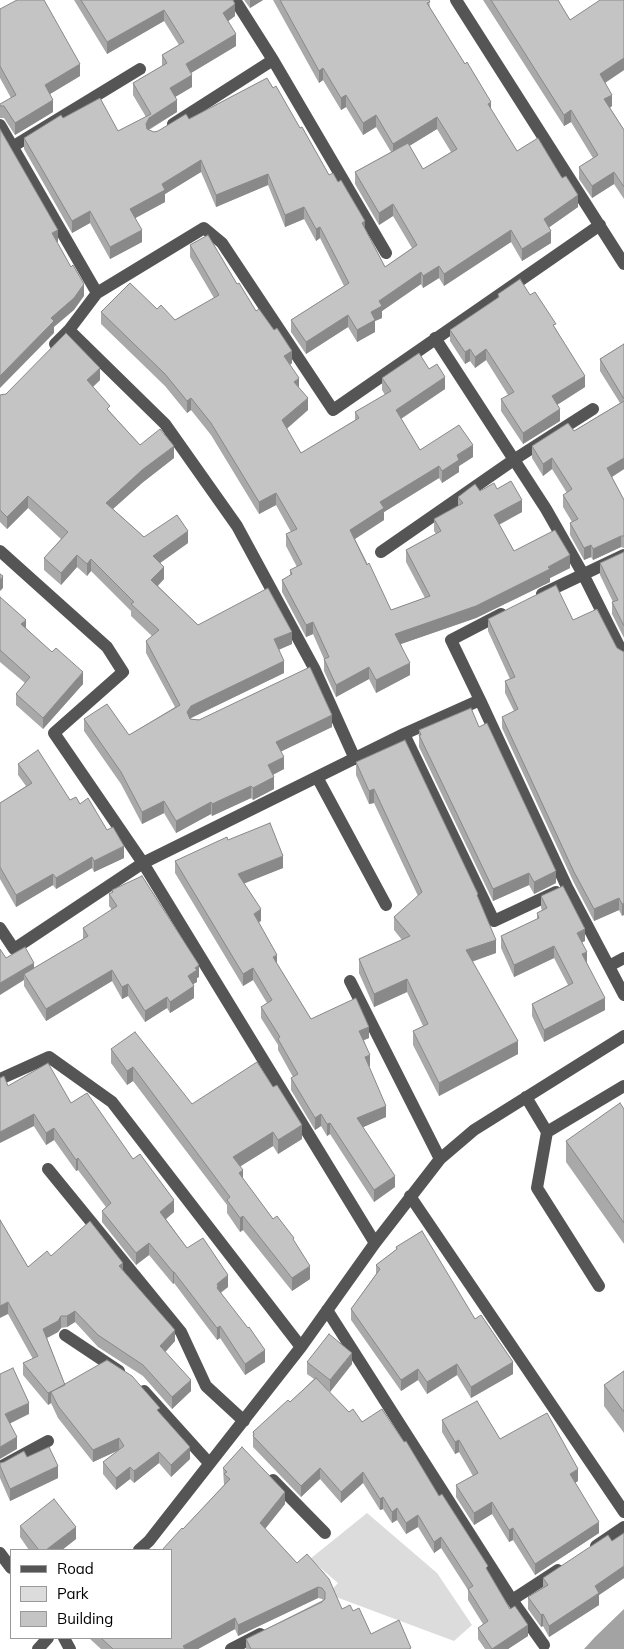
<!DOCTYPE html>
<style>
body{margin:0}
#map{position:relative;width:624px;height:1649px;overflow:hidden;background:#fff;font-family:Mulish,sans-serif}
canvas{display:block}
.legend{position:absolute;left:10px;top:1549px;width:162px;height:90px;box-sizing:border-box;background:#fff;border:1px solid #999;margin:0;padding:6px 9px;list-style:none;font-size:15px;color:#000}
.legend li{display:flex;align-items:center;gap:10px;height:25px}
.legend b{width:25px;border:1px solid #999}
</style>
<div id="map">
<canvas width="624" height="1649"></canvas>
<ul class="legend">
<li><b style="height:6px;background:#555"></b>Road</li>
<li><b style="height:14px;background:#dcdcdc"></b>Park</li>
<li><b style="height:14px;background:#c4c4c4"></b>Building</li>
</ul>
</div>
<script>
const ctx = document.querySelector('canvas').getContext('2d');
ctx.lineJoin = 'round';
function fill(path, color) { ctx.fillStyle = color; ctx.fill(path, 'evenodd'); }
const poly = rows => new Path2D(rows.map(r => 'M' + r).join(''));
function trace(path, color, width, dash) { ctx.strokeStyle = color; ctx.lineWidth = width; ctx.lineCap = dash ? 'butt' : 'round'; ctx.setLineDash(dash || []); ctx.stroke(path); }
fill(poly([
 [367,1513,437,1573,472,1625,454,1641,328,1594,338,1583,310,1559]
]), '#dcdcdc');
fill(poly([
 [624,1609,624,1649,584,1649,595,1637]
]), '#a3a3a3');
trace(poly([
 [235,0,273,60,386,253],
 [456,0,624,264],
 [173,124,273,60],
 [0,125,97,293],
 [12,147,140,69],
 [69,330,165,424,237,526,314,668,355,759],
 [435,338,546,509,583,574,624,656],
 [55,344,69,330,97,293,204,228,222,243,333,410,600,225],
 [0,551,107,647,123,672,54,733,143,863,375,1243],
 [381,552,515,459,593,409],
 [542,594,624,555],
 [480,700,451,640,501,614],
 [404,734,494,921,556,892],
 [317,777,386,905],
 [0,928,14,949,143,863,404,734,480,700,567,887,624,995],
 [609,966,624,958],
 [350,981,440,1159],
 [0,1079,49,1057,112,1102,301,1347],
 [526,1097,547,1132],
 [48,1169,181,1332,206,1386,244,1421],
 [410,1196,624,1512],
 [599,1286,537,1188,547,1132,624,1086],
 [327,1310,512,1600,544,1645],
 [65,1335,119,1371],
 [144,1391,209,1463],
 [0,1467,48,1441],
 [273,1480,325,1533],
 [596,1546,624,1527],
 [139,1550,149,1541,301,1347,375,1243,440,1159,474,1130,624,1036],
 [0,1553,11,1568],
 [512,1600,558,1570],
 [64,1638,70,1649],
 [38,1649,48,1638],
 [231,1649,260,1634]
]), '#555', 12);
fill(poly([
 [74,0,233,0,235,16,228,21,236,46,191,73,192,87,175,97,177,112,149,130,154,132,158,131,273,88,300,128,329,175,338,182,365,229,385,267,412,248,393,216,379,225,355,184,355,172,391,152,376,127,363,135,346,107,341,110,323,80,319,83,273,0,429,0,430,8,491,110,517,151,578,207,549,227,551,243,522,261,511,242,444,286,439,278,423,288,421,284,382,311,382,318,375,321,375,332,357,342,348,327,306,354,291,332,291,320,344,286,320,238,316,241,304,219,285,227,268,185,216,207,201,172,165,194,165,202,135,218,142,242,110,259,90,223,72,233,24,149,24,138,63,118,118,131,146,117,133,95,133,83,162,66,162,55,179,45,164,21,107,54],
 [437,129,451,152,423,169,409,146],
 [244,0,263,0,250,8],
 [483,0,558,0,570,20,624,0,624,70,605,83,612,106,610,108,624,130,624,199,614,184,592,198,579,179,579,167,593,158,571,122,564,126],
 [0,9,80,76,50,94,53,112,15,135,4,118,0,118,0,104,11,98,0,78],
 [190,245,237,284,292,363,290,365,308,410,286,429,301,453,355,420,355,412,385,395,382,390,382,378,429,369,445,389,401,419,420,450,473,457,459,466,459,472,442,483,439,478,384,512,384,520,355,539,391,610,425,598,406,562,406,550,436,534,434,531,434,519,458,506,458,497,480,491,497,489,522,512,499,525,514,551,570,568,550,578,550,582,476,618,401,644,410,675,376,693,369,679,336,697,324,671,324,659,313,634,306,637,282,592,282,580,290,576,290,570,297,567,286,546,286,534,291,532,276,505,259,514,211,435,191,410,187,413,165,386,101,324,101,312,157,309,175,320,214,298,190,257],
 [498,294,530,295,556,329,585,387,557,405,560,421,523,444,501,411,501,399,508,395,486,360,475,368,470,361,465,364,450,341,450,330,498,298],
 [624,344,624,469,612,477,624,500,624,548,621,547,593,560,591,557,584,560,570,535,570,523,572,522,563,507,563,495,567,493,552,469,543,476,532,458,532,446,574,431,620,403,600,371,600,359],
 [100,380,93,387,110,412,140,445,174,458,142,483,113,509,144,537,188,543,160,563,164,579,158,586,198,625,292,644,279,649,284,673,191,718,190,719,332,727,281,751,284,769,273,775,274,789,253,800,251,798,212,816,211,814,176,833,164,813,142,824,121,784,84,731,84,719,129,735,175,707,146,653,146,641,152,636,131,616,131,611,91,571,87,576,77,567,61,585,44,570,44,558,61,539,28,508,7,529,0,522,0,395],
 [624,552,624,638,612,614,612,602,613,602,600,575,600,563],
 [0,597,26,628,83,684,43,729,16,705,16,694,25,683,0,662],
 [488,619,573,620,624,652,622,916,619,910,594,921,574,883,502,728,502,717,514,711,505,693,505,681,510,679,488,631],
 [479,727,556,883,534,894,529,885,493,901,419,747,419,730],
 [356,762,478,898,496,953,472,961,518,1054,439,1096,413,1045,413,1031,423,1026,407,992,374,1007,359,973,359,959,402,940,394,930,394,917,418,896,374,803,369,804,356,775],
 [18,764,70,800,80,804,124,858,94,872,92,868,56,889,53,885,16,907,0,879,0,803,26,786,18,775],
 [228,840,283,868,244,883,261,921,259,922,277,964,311,1019,369,1038,364,1040,370,1066,369,1067,386,1117,363,1127,395,1187,374,1202,330,1134,327,1136,321,1126,315,1130,291,1090,291,1078,293,1077,278,1050,278,1045,261,1018,261,1007,267,1003,253,980,243,986,175,873,175,861],
 [112,890,199,977,197,978,197,982,193,984,194,998,170,1013,167,1008,145,1022,128,996,122,999,112,981,46,1021,24,986,24,980,6,958,34,968,83,939,83,928,112,910,109,906,109,894,112,893],
 [541,896,585,941,582,942,587,963,605,1010,544,1042,532,1016,532,1004,568,985,554,958,514,977,501,948,501,936,537,919,537,913,542,910,541,908],
 [111,1049,192,1104,302,1139,278,1154,273,1146,240,1166,243,1179,273,1219,294,1242,310,1279,292,1291,243,1230,240,1232,227,1213,227,1205,133,1081,127,1085,111,1063],
 [8,1086,71,1103,133,1159,174,1212,166,1219,187,1248,228,1287,221,1293,265,1362,245,1375,220,1338,217,1340,174,1283,173,1284,149,1255,136,1265,102,1222,102,1211,106,1207,78,1170,76,1171,54,1140,46,1145],
 [624,1109,624,1244,566,1162,566,1141],
 [0,1220,28,1267,51,1256,123,1272,175,1341,165,1352,191,1391,172,1409,143,1376,98,1347,75,1322,67,1327,61,1328,58,1332,47,1338,65,1385,160,1414,190,1459,171,1477,159,1463,134,1483,130,1479,116,1490,103,1474,103,1462,119,1450,93,1462,58,1418,51,1403,48,1405,23,1375,23,1363,33,1359,8,1314],
 [396,1247,475,1319,513,1374,471,1398,457,1375,427,1394,418,1380,401,1391,351,1320,351,1309,376,1274,376,1265,396,1250],
 [307,1362,352,1364,330,1392,324,1387,349,1412,362,1422,439,1496,488,1571,510,1609,528,1636,508,1649,485,1649,478,1639,478,1628,483,1624,468,1600,468,1590,441,1548,434,1553,418,1527,406,1534,397,1520,392,1523,383,1509,380,1510,363,1483,341,1503,320,1479,301,1497,253,1447,253,1432,290,1402,314,1379,307,1374],
 [624,1371,624,1433,604,1406,604,1385],
 [442,1420,500,1439,578,1481,575,1483,599,1533,535,1575,513,1540,509,1542,492,1514,474,1525,456,1497,456,1485,473,1476,459,1452,455,1454,442,1432],
 [27,1457,58,1478,10,1501,0,1478,0,1463],
 [223,1468,285,1504,265,1529,297,1563,307,1554,342,1609,353,1611,371,1634,411,1649,246,1649,246,1639,323,1600,322,1599,318,1598,238,1636,235,1629,198,1649,101,1649,89,1638,171,1638,183,1529,224,1485],
 [20,1526,76,1539,62,1550,29,1550,20,1537],
 [624,1533,624,1578,599,1595,599,1605,549,1637,543,1626,541,1627,528,1609,528,1597,543,1587,543,1578,612,1541]
]), '#a9a9a9');
fill(poly([
 [250,0,263,0,250,8],
 [235,4,235,16,223,25,223,13],
 [164,10,164,21,107,54,107,42],
 [236,34,236,46,186,76,186,64],
 [624,58,624,70,600,86,600,74],
 [80,64,80,76,45,97,45,85],
 [323,68,323,80,319,83,319,71],
 [192,75,192,87,170,100,170,88],
 [346,95,346,107,341,110,341,98],
 [612,95,612,106,604,111,604,99],
 [53,100,53,112,15,135,15,123],
 [177,100,177,112,149,129,146,136,146,124,149,118],
 [491,102,491,114,488,104],
 [571,110,571,122,564,126,564,115],
 [376,115,376,127,363,135,363,123],
 [437,117,437,129,393,156,393,144],
 [201,160,201,172,165,194,165,202,130,221,130,209,162,184],
 [614,172,614,184,592,198,592,186],
 [268,174,268,185,216,207,216,195],
 [578,195,578,207,544,231,544,219],
 [393,204,393,216,379,225,379,213],
 [304,207,304,219,285,227,285,215],
 [90,211,90,223,72,233,72,221],
 [365,221,365,233,362,223],
 [320,227,320,238,316,241,316,229],
 [58,230,58,242,52,245,52,233],
 [142,230,142,242,110,259,110,247],
 [511,230,511,242,444,286,444,274],
 [551,231,551,243,522,261,522,249],
 [439,266,439,278,423,288,423,276],
 [421,272,421,284,382,311,382,318,375,321,375,332,357,342,357,330,379,301],
 [84,284,84,296,74,310,54,327,54,333,0,388,0,376,51,318],
 [348,315,348,327,306,354,306,342],
 [470,349,470,361,465,364,465,352],
 [486,349,486,360,475,368,475,357],
 [292,351,292,363,284,369,284,356],
 [100,368,100,380,87,392,87,380],
 [585,376,585,387,552,408,552,396],
 [445,377,445,389,396,422,396,410],
 [299,378,299,391,294,382],
 [191,398,191,410,187,413,187,401],
 [308,398,308,410,282,433,282,420],
 [560,409,560,421,523,444,523,433],
 [473,445,473,457,459,466,459,472,442,483,442,471,457,455],
 [174,446,174,458,142,483,106,515,106,503,142,470],
 [552,458,552,469,543,476,543,464],
 [624,458,624,469,607,480,607,468],
 [439,466,439,478,384,512,384,520,350,542,350,530,380,502],
 [276,493,276,505,259,514,259,502],
 [28,496,28,508,7,529,7,517],
 [522,500,522,512,494,527,494,515],
 [188,531,188,543,153,568,153,556],
 [621,536,621,547,593,560,593,549],
 [591,545,591,557,584,560,584,548],
 [77,555,77,567,61,585,61,573],
 [570,555,570,568,550,578,550,582,476,618,395,646,395,634,548,567],
 [91,559,91,571,87,576,87,564],
 [164,567,164,579,151,592,151,580],
 [3,576,3,588,0,591,0,580],
 [26,620,26,631,21,624],
 [313,622,313,634,306,637,306,625],
 [292,632,292,644,274,652,274,639],
 [284,661,284,673,191,718,187,724,187,712,191,706],
 [410,663,410,675,376,693,376,680],
 [369,667,369,679,336,697,336,685],
 [83,672,83,684,43,729,43,718],
 [332,715,332,727,276,754,276,742],
 [284,757,284,769,268,777,268,765],
 [274,777,274,789,253,800,253,788],
 [251,786,251,798,212,816,212,804],
 [374,789,374,803,369,804,369,791],
 [164,801,164,813,142,824,142,812],
 [211,802,211,814,176,833,176,821],
 [124,846,124,858,94,872,94,861],
 [283,856,283,868,238,886,238,874],
 [92,857,92,868,56,889,56,878],
 [556,871,556,883,534,894,534,882],
 [529,873,529,885,493,901,493,889],
 [53,874,53,885,16,907,16,895],
 [619,898,619,910,594,921,594,909],
 [624,903,624,915,622,916,622,904],
 [261,909,261,921,254,925,254,914],
 [585,929,585,941,577,945,577,933],
 [496,940,496,953,466,964,466,950],
 [554,946,554,958,514,977,514,965],
 [587,952,587,963,582,954],
 [277,955,277,967,273,957],
 [34,963,34,974,24,974,24,980,0,995,0,983],
 [199,965,199,977,197,978,197,982,188,987,188,976,195,968],
 [253,968,253,980,243,986,243,974],
 [112,970,112,981,46,1021,46,1009],
 [407,979,407,992,374,1007,374,994],
 [128,984,128,996,122,999,122,987],
 [194,986,194,998,170,1013,170,1002],
 [167,997,167,1008,145,1022,145,1011],
 [605,998,605,1010,544,1042,544,1030],
 [369,1027,369,1038,359,1042,359,1031],
 [518,1041,518,1054,439,1096,439,1083],
 [370,1055,370,1066,365,1068,365,1057],
 [133,1067,133,1081,127,1085,127,1071],
 [386,1106,386,1117,357,1130,357,1118],
 [34,1114,34,1126,0,1143,0,1132],
 [321,1114,321,1126,315,1130,315,1118],
 [330,1123,330,1134,327,1136,327,1124],
 [302,1125,302,1139,278,1154,278,1140],
 [54,1128,54,1140,46,1145,46,1133],
 [273,1132,273,1146,233,1171,233,1157],
 [78,1158,78,1170,76,1171,76,1160],
 [243,1170,243,1184,239,1173],
 [395,1176,395,1187,374,1202,374,1190],
 [174,1200,174,1212,160,1224,160,1212],
 [243,1216,243,1230,240,1232,240,1218],
 [149,1243,149,1255,136,1265,136,1253],
 [123,1263,123,1274,119,1266],
 [310,1266,310,1279,292,1291,292,1278],
 [173,1272,174,1272,174,1283,173,1284],
 [228,1275,228,1287,218,1294,217,1284],
 [8,1302,8,1314,0,1318,0,1306],
 [75,1311,75,1322,67,1327,67,1316],
 [61,1316,61,1328,58,1332,43,1340,43,1329],
 [220,1326,220,1338,217,1340,217,1328],
 [175,1330,175,1341,160,1358,160,1346],
 [265,1350,265,1362,245,1375,245,1364],
 [352,1353,352,1364,330,1392,330,1380],
 [513,1362,513,1374,471,1398,471,1387],
 [457,1364,457,1375,427,1394,427,1382],
 [418,1369,418,1380,401,1391,401,1380],
 [191,1380,191,1391,172,1409,172,1397],
 [65,1385,51,1392,51,1403,48,1405,48,1393],
 [29,1403,29,1414,5,1426,5,1414],
 [17,1437,17,1449,0,1459,0,1447],
 [119,1438,119,1450,93,1462,93,1450],
 [459,1440,459,1452,455,1454,455,1442],
 [190,1447,190,1459,171,1477,171,1465],
 [159,1452,159,1463,134,1483,134,1471],
 [58,1466,58,1478,10,1501,10,1489],
 [130,1467,130,1479,116,1490,116,1478],
 [320,1468,320,1479,301,1497,301,1486],
 [578,1469,578,1481,570,1486,570,1474],
 [363,1472,363,1483,341,1503,341,1492],
 [285,1492,285,1504,260,1535,260,1523],
 [383,1497,383,1509,380,1510,380,1499],
 [492,1502,492,1514,474,1525,474,1513],
 [397,1508,397,1520,392,1523,392,1512],
 [418,1515,418,1527,406,1534,406,1523],
 [599,1522,599,1533,535,1575,535,1564],
 [76,1527,76,1539,62,1550,46,1550],
 [513,1528,513,1540,509,1542,509,1530],
 [441,1537,441,1548,434,1553,434,1542],
 [624,1566,624,1578,599,1595,599,1605,549,1637,549,1626,595,1586],
 [318,1587,318,1598,238,1636,238,1625],
 [543,1614,543,1626,541,1627,541,1615],
 [235,1618,235,1629,198,1649,183,1649,183,1646],
 [528,1625,528,1636,508,1649,492,1649]
]), '#898989');
const building = poly([
 [17,0,44,0,80,64,45,85,53,100,15,123,4,106,0,106,0,104,16,95,0,66,0,9,17,0],
 [81,0,233,0,235,4,223,13,236,34,186,64,192,75,170,88,177,100,149,118,146,124,147,129,154,132,158,131,186,114,189,119,267,78,273,88,276,86,300,128,302,127,329,175,333,173,338,182,341,180,365,221,362,223,385,267,417,245,393,204,379,213,355,172,408,143,423,169,457,149,437,117,393,144,376,115,363,123,346,95,341,98,323,68,319,71,280,0,429,0,430,2,427,3,465,64,467,62,491,102,488,104,517,151,538,138,562,178,566,176,578,195,544,219,551,231,522,249,511,230,444,274,439,266,423,276,421,272,379,301,382,306,371,312,375,320,357,330,348,315,306,342,291,320,349,283,320,227,316,229,304,207,285,215,268,174,216,195,201,160,162,184,165,190,130,209,142,230,110,247,90,211,72,221,24,138,61,115,63,118,100,98,118,131,151,114,133,83,167,63,162,55,184,42,164,10,107,42,81,0],
 [491,0,558,0,570,20,600,0,624,0,624,58,600,74,612,95,604,99,624,130,624,187,614,172,592,186,579,167,598,155,571,110,564,115,491,0],
 [0,129,58,230,52,233,71,267,73,265,84,284,74,298,51,318,54,321,0,376,0,129],
 [208,235,237,284,239,283,256,311,259,309,274,330,277,328,292,351,284,356,299,378,294,382,308,398,282,420,301,453,359,418,355,412,391,391,382,378,419,353,429,369,437,364,445,377,396,410,420,450,459,425,473,445,457,455,459,460,442,471,439,466,380,502,384,508,350,530,367,565,369,563,391,610,430,596,406,550,441,531,434,519,463,503,458,497,475,484,480,491,494,483,497,489,511,481,522,500,494,515,514,551,555,530,570,555,548,567,550,569,476,606,395,634,410,663,376,680,369,667,336,685,324,659,329,657,313,622,306,625,282,580,292,574,290,570,302,564,286,534,297,529,276,493,259,502,211,423,191,398,187,401,165,374,101,312,130,283,157,309,161,305,175,320,219,295,190,245,208,235],
 [520,279,530,295,535,292,556,324,553,325,585,376,552,396,560,409,523,433,501,399,514,392,486,349,475,357,470,349,465,352,450,330,499,297,498,294,520,279],
 [66,333,100,368,87,380,110,406,107,409,140,445,160,429,174,446,142,470,106,503,144,537,177,515,188,531,153,556,164,567,151,580,198,625,268,588,292,632,274,639,284,661,191,706,187,712,190,719,199,720,310,667,332,715,276,742,284,757,268,765,274,777,253,788,251,786,212,804,211,802,176,821,164,801,142,812,121,772,84,719,107,704,129,735,180,705,146,641,159,630,131,604,134,602,91,559,87,564,77,555,61,573,44,558,68,532,28,496,7,517,0,510,0,395,6,394,66,333],
 [624,344,624,399,600,359,624,344],
 [624,401,624,458,607,468,624,500,624,536,621,536,593,549,591,545,584,548,570,523,578,519,563,495,572,489,552,458,543,464,532,446,568,423,574,431,624,401],
 [624,552,624,626,612,602,618,600,600,563,624,552],
 [0,574,3,576,0,580,0,574],
 [556,585,573,620,597,609,617,648,624,652,624,903,622,904,619,898,594,909,574,872,502,717,518,709,505,681,515,677,488,619,556,585],
 [0,597,26,620,21,624,52,652,56,648,83,672,43,718,16,694,30,677,0,650,0,597],
 [471,708,479,727,487,723,556,871,534,882,529,873,493,889,419,735,421,735,419,730,471,708],
 [405,740,478,894,477,895,496,940,466,950,518,1041,439,1083,413,1031,428,1024,407,979,374,994,359,959,410,936,394,917,422,892,374,789,369,791,356,762,405,740],
 [38,750,70,800,76,797,80,804,88,798,107,830,113,827,124,846,94,861,92,857,56,878,53,874,16,895,0,867,0,803,32,783,18,764,38,750],
 [270,823,283,856,238,874,261,909,254,914,277,955,273,957,311,1019,356,998,369,1027,359,1031,370,1055,365,1057,386,1106,357,1118,395,1176,374,1190,330,1123,327,1124,321,1114,315,1118,291,1078,298,1074,278,1039,280,1037,261,1007,272,1000,253,968,243,974,175,861,227,837,228,840,270,823],
 [142,876,199,965,195,968,197,970,188,976,194,986,170,1002,167,997,145,1011,128,984,122,987,112,970,46,1009,24,974,88,936,83,928,117,906,109,894,113,892,112,890,142,876],
 [563,886,585,929,577,933,587,952,582,954,605,998,544,1030,532,1004,573,983,554,946,514,965,501,936,539,918,537,913,547,908,541,896,563,886],
 [25,947,34,963,0,983,0,949,6,958,25,947],
 [135,1032,192,1104,257,1062,273,1087,277,1085,302,1125,278,1140,273,1132,233,1157,243,1170,239,1173,273,1219,277,1216,294,1238,293,1239,310,1266,292,1278,243,1216,240,1218,227,1200,230,1197,133,1067,127,1071,111,1049,135,1032],
 [48,1063,71,1103,87,1093,133,1159,140,1154,174,1200,160,1212,187,1248,203,1238,228,1275,217,1284,218,1286,217,1288,248,1328,249,1327,265,1350,245,1364,220,1326,217,1328,174,1272,173,1272,149,1243,136,1253,102,1211,111,1203,78,1158,76,1160,54,1128,46,1133,34,1114,0,1132,0,1078,4,1076,8,1086,48,1063],
 [620,1103,624,1109,624,1223,566,1141,620,1103],
 [0,1220,28,1267,47,1251,51,1256,90,1221,123,1263,119,1266,175,1330,160,1346,191,1380,172,1397,143,1365,98,1335,75,1311,67,1316,61,1316,58,1321,43,1329,65,1385,48,1393,23,1363,38,1356,8,1302,0,1306,0,1220],
 [422,1231,475,1319,481,1315,513,1362,471,1387,457,1364,427,1382,418,1369,401,1380,351,1309,380,1269,376,1265,397,1249,396,1247,422,1231],
 [329,1334,352,1353,330,1380,307,1362,329,1334],
 [107,1360,132,1376,160,1408,157,1410,190,1447,171,1465,159,1452,134,1471,130,1467,116,1478,103,1462,124,1446,119,1438,93,1450,58,1406,51,1392,107,1360],
 [13,1368,29,1403,5,1414,17,1437,0,1447,0,1374,13,1368],
 [624,1371,624,1412,604,1385,624,1371],
 [316,1378,349,1412,353,1409,362,1422,382,1409,404,1442,406,1441,439,1496,442,1494,488,1566,486,1568,510,1609,515,1606,528,1625,492,1649,478,1628,488,1621,468,1589,473,1586,441,1537,434,1542,418,1515,406,1523,397,1508,392,1512,383,1497,380,1499,363,1472,341,1492,320,1468,301,1486,253,1436,254,1434,253,1432,288,1400,290,1402,316,1378],
 [477,1401,500,1439,547,1413,578,1469,570,1474,599,1522,535,1564,513,1528,509,1530,492,1502,474,1513,456,1485,478,1473,459,1440,455,1442,442,1420,477,1401],
 [49,1447,58,1466,10,1489,0,1466,0,1463,4,1462,24,1451,27,1457,49,1447],
 [242,1447,285,1492,260,1523,297,1563,307,1554,329,1579,342,1609,350,1605,353,1611,359,1608,371,1634,399,1620,411,1648,409,1649,251,1649,246,1639,322,1602,325,1599,325,1592,322,1588,318,1587,238,1625,235,1618,183,1646,185,1649,113,1649,101,1638,171,1638,171,1550,162,1550,182,1528,183,1529,230,1479,224,1474,227,1472,223,1468,242,1447],
 [54,1499,76,1527,46,1550,39,1550,20,1526,54,1499],
 [624,1533,624,1566,595,1586,599,1593,549,1626,543,1614,541,1615,528,1597,548,1585,543,1578,608,1535,612,1541,624,1533]
]);
fill(building, '#c4c4c4');
trace(building, '#898989', 1);
</script>
